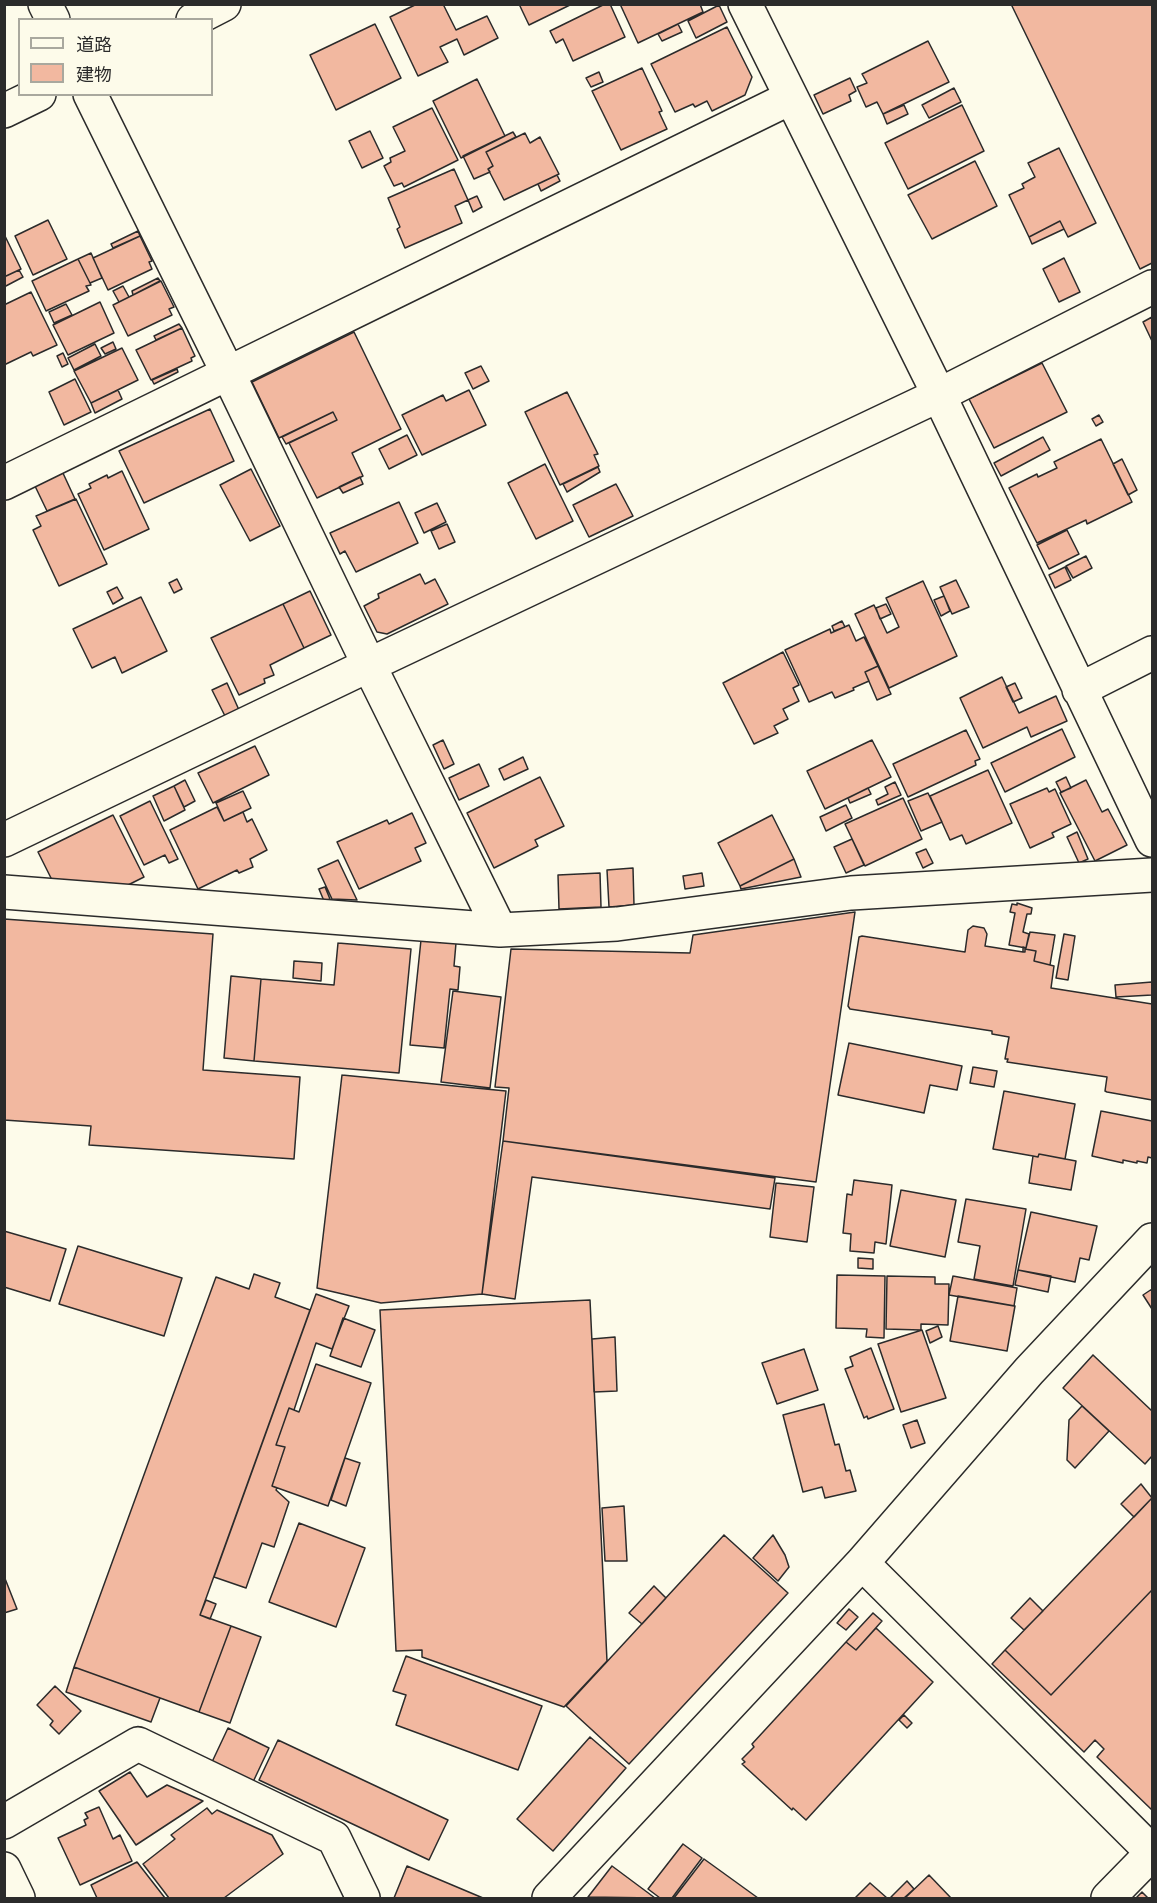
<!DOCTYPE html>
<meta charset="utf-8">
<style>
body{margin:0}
#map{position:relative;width:1157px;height:1903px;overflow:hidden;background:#fdfbea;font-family:Ubuntu,"Noto Sans JP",sans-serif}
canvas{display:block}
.frame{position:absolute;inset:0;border:6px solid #2b2b2b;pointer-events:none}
.legend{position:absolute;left:18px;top:18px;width:195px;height:78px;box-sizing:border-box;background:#fdfbea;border:2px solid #a9a89e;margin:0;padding:8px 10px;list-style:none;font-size:18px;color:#2b2b2b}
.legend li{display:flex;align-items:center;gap:12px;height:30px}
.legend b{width:30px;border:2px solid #a9a89e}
</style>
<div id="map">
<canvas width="1157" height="1903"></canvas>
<div class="frame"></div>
<ul class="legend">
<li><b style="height:8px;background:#fdfbea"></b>道路</li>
<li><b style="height:16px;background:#f2b8a0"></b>建物</li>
</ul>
</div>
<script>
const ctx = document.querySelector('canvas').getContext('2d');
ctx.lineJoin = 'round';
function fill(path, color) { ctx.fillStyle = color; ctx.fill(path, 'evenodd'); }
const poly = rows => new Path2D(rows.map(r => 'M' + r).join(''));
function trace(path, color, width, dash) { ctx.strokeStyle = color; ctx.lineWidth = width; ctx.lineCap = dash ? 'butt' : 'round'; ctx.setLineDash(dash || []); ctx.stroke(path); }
const building = poly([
 [417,4,443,4,456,30,487,16,498,38,464,55,457,39,440,47,448,62,418,76,390,17,417,4],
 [519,4,572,4,529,25,519,4],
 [605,4,610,4,625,37,573,61,563,39,556,43,550,31,605,4],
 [620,4,700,4,703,12,638,43,620,4],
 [1011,4,1152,4,1152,263,1140,269,1011,4],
 [719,5,727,22,696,38,688,21,719,5],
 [375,24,401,78,336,110,310,55,375,24],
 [678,24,682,32,662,41,658,34,678,24],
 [727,27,752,77,745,95,712,111,707,101,695,107,693,104,675,112,651,64,727,27],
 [928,41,949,82,883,114,877,102,866,107,857,87,867,83,862,74,928,41],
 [642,68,662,111,659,112,667,129,621,150,592,91,642,68],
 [599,72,603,82,591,87,586,78,599,72],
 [850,78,856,91,849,95,851,101,823,114,814,95,850,78],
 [477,79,505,136,461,158,433,101,477,79],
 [954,88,961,102,929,118,922,105,954,88],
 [904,105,908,114,887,124,883,114,904,105],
 [962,105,984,151,908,189,885,143,962,105],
 [432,108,458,160,404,187,402,183,394,186,384,166,391,162,390,158,405,151,393,127,432,108],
 [370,131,383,158,362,168,349,141,370,131],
 [513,132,516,137,486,152,493,166,488,169,490,172,474,179,463,156,513,132],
 [525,133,530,143,540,137,559,174,504,200,488,169,493,166,486,152,525,133],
 [1059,148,1096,223,1068,237,1060,221,1029,237,1009,195,1024,188,1022,184,1035,177,1028,163,1059,148],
 [975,161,997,206,932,239,908,195,975,161],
 [454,169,468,200,455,206,462,223,405,248,397,229,400,227,388,198,454,169],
 [557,175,560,181,541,191,538,184,557,175],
 [477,196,482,207,473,212,468,200,477,196],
 [48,220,67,259,33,275,15,236,48,220],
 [1060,221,1064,229,1032,244,1029,237,1060,221],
 [138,231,140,236,113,248,111,244,138,231],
 [4,234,21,269,4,277,4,234],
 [140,236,152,261,149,262,152,269,108,290,93,258,140,236],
 [91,253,102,278,90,283,78,259,91,253],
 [1064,258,1080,292,1059,302,1043,269,1064,258],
 [78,259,91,285,86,286,89,291,46,311,32,281,78,259],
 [19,270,23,277,4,287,4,277,19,270],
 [158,278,160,281,133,295,132,291,158,278],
 [161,281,174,307,169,309,172,315,128,336,113,305,161,281],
 [123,286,129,297,119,302,113,291,123,286],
 [31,292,57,345,33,356,31,352,4,365,4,305,31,292],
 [100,302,114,333,68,355,53,325,100,302],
 [66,304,72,315,54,323,49,312,66,304],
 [1152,317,1152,341,1143,322,1152,317],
 [179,324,182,328,156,340,154,336,179,324],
 [182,328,195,356,191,358,192,361,151,380,136,350,182,328],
 [354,332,401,429,352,453,363,476,317,498,289,443,337,420,333,412,279,438,252,382,354,332],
 [113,342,116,349,105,354,101,348,113,342],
 [95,344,101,356,74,370,68,358,95,344],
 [122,348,138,380,91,403,74,371,122,348],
 [63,353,68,364,62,367,57,356,63,353],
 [1042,363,1067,412,994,448,969,399,1042,363],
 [481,366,489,381,473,389,465,373,481,366],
 [177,369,178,372,154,384,152,380,177,369],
 [75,379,91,412,64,425,49,392,75,379],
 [118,390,122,399,95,413,91,403,118,390],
 [469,390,486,425,422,455,402,415,443,395,446,401,469,390],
 [567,392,598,454,594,455,599,466,560,485,525,412,567,392],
 [210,409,234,461,144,503,119,451,210,409],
 [333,412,337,420,286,444,282,437,333,412],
 [1099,415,1103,422,1096,426,1092,419,1099,415],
 [407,435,417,455,389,469,379,449,407,435],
 [1043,437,1050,450,1001,476,994,463,1043,437],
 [1101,439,1132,502,1087,524,1086,520,1037,543,1009,488,1037,474,1038,477,1057,468,1054,462,1101,439],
 [1122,459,1137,490,1128,495,1113,464,1122,459],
 [545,464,573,521,536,539,508,483,545,464],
 [598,467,600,472,567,492,563,484,598,467],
 [251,469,280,526,250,541,220,485,251,469],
 [62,471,75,499,47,511,34,484,62,471],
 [122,471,149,529,104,550,78,494,91,488,89,484,107,475,108,478,122,471],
 [360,477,363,484,343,493,339,487,360,477],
 [616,484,633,516,589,537,573,505,616,484],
 [76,499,107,564,59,586,33,530,41,526,36,516,76,499],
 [399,502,418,543,356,572,345,551,340,554,330,533,399,502],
 [437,503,446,522,424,533,415,513,437,503],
 [447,524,455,542,439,549,431,531,447,524],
 [1067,530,1079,554,1049,569,1037,545,1067,530],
 [1086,556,1092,568,1073,578,1066,566,1086,556],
 [1065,567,1071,580,1055,588,1049,575,1065,567],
 [420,574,425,584,435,579,448,604,387,634,377,632,364,606,379,598,378,594,420,574],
 [177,579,182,589,174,593,169,583,177,579],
 [956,580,969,607,952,614,940,587,956,580],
 [923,581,957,656,889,688,855,614,874,605,887,633,899,627,886,598,923,581],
 [117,587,123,598,113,604,107,592,117,587],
 [310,591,331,635,304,648,283,604,310,591],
 [944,596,950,611,941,616,934,600,944,596],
 [141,597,167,651,122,673,115,657,92,668,73,629,141,597],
 [283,604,304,648,270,665,274,675,264,679,265,683,239,695,211,638,283,604],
 [886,604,891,614,880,619,876,608,886,604],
 [842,621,845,627,834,631,832,626,842,621],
 [849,625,856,641,864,637,878,666,865,672,869,681,853,688,854,690,835,698,832,692,809,702,785,650,830,629,831,633,849,625],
 [783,652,799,685,793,688,799,701,783,709,788,719,774,726,778,733,754,744,723,683,783,652],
 [878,666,891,694,877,700,865,672,878,666],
 [1002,677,1019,713,1056,696,1067,721,1031,737,1027,727,983,748,960,698,1002,677],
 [227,683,239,710,225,716,212,690,227,683],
 [1015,683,1022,698,1013,702,1006,687,1015,683],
 [1062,729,1075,757,1005,792,991,763,1062,729],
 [966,730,980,759,975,761,976,765,908,797,893,764,966,730],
 [443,740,454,764,444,769,433,745,443,740],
 [872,740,891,777,825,809,807,771,872,740],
 [255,746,269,775,213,803,198,773,255,746],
 [523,757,528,769,504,780,499,769,523,757],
 [479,764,489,786,459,800,449,778,479,764],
 [988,770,1012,823,966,844,962,835,950,840,930,796,988,770],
 [540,777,564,826,535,840,538,846,494,868,467,813,540,777],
 [1066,777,1071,788,1061,792,1056,782,1066,777],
 [185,780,195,801,184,807,174,786,185,780],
 [1086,780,1102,812,1108,809,1127,845,1095,861,1060,793,1086,780],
 [895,782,901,795,878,805,876,800,888,794,885,787,895,782],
 [174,786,185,810,164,821,153,796,174,786],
 [868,788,871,794,850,803,848,798,868,788],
 [1047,788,1049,792,1055,789,1071,824,1052,833,1054,837,1030,848,1010,804,1047,788],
 [243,791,251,808,224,821,216,803,243,791],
 [928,793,942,822,921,831,908,801,928,793],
 [903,798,922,839,865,866,845,824,903,798],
 [150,801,178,859,169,863,165,855,144,865,120,816,150,801],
 [846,805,852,818,826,831,820,817,846,805],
 [217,807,224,821,243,812,247,822,252,819,267,850,250,859,253,867,239,873,237,870,198,889,170,830,217,807],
 [412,813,426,843,415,848,421,861,359,889,337,842,387,820,389,824,412,813],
 [113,815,144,877,126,886,53,882,38,852,113,815],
 [772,815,794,859,740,886,718,843,772,815],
 [1077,832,1088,859,1079,863,1067,837,1077,832],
 [852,839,864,865,846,873,834,847,852,839],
 [926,849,933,863,923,868,916,853,926,849],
 [794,859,801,877,741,889,740,886,794,859],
 [338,860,357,900,332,899,318,869,338,860],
 [633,868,634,905,609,907,607,870,633,868],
 [600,873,601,907,559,909,558,875,600,873],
 [702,873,704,886,685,889,683,876,702,873],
 [325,887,330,899,324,901,319,889,325,887],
 [1017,903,1032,908,1031,914,1027,914,1023,932,1029,934,1026,948,1009,945,1015,913,1010,912,1012,904,1017,905,1017,903],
 [855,912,816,1182,503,1141,509,1088,495,1087,511,949,690,953,693,935,855,912],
 [4,919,213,934,203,1070,300,1077,294,1159,89,1145,91,1126,4,1120,4,919],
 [973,926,984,928,987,934,985,946,1023,952,1025,952,1025,949,1036,951,1034,961,1054,966,1051,988,1152,1004,1152,1100,1107,1092,1105,1091,1107,1077,1007,1062,1008,1059,1005,1059,1009,1037,992,1034,992,1031,850,1009,848,1006,859,937,862,936,965,952,968,930,973,926],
 [1030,932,1055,935,1050,965,1034,961,1036,951,1025,949,1025,952,1023,952,1023,947,1026,948,1030,932],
 [1064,934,1075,936,1068,980,1056,978,1064,934],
 [421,940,456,943,454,966,460,967,458,990,450,989,444,1048,410,1045,421,940],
 [338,943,411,949,399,1073,254,1061,261,979,334,985,338,943],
 [294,961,322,963,321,981,293,978,294,961],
 [231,976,261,979,254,1061,224,1058,231,976],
 [1152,982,1152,995,1116,997,1115,985,1152,982],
 [453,991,501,997,490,1088,441,1082,453,991],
 [849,1043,962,1066,957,1090,930,1085,924,1113,838,1095,849,1043],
 [973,1067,997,1071,994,1087,970,1083,973,1067],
 [342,1075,506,1091,482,1294,381,1303,317,1288,342,1075],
 [1004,1091,1075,1104,1065,1159,1039,1154,1038,1157,1033,1156,993,1149,1004,1091],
 [1101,1111,1152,1121,1152,1158,1148,1157,1147,1163,1137,1161,1137,1163,1123,1160,1123,1163,1092,1156,1101,1111],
 [503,1141,775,1178,770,1209,532,1177,515,1299,482,1294,503,1141],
 [1039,1154,1076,1161,1071,1190,1029,1183,1033,1156,1038,1157,1039,1154],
 [854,1180,892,1185,886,1244,875,1242,874,1253,850,1251,851,1234,843,1233,847,1194,852,1195,854,1180],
 [776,1183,814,1187,807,1242,770,1237,776,1183],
 [901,1190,956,1200,945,1257,890,1246,901,1190],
 [966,1199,1026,1209,1013,1286,974,1279,980,1246,958,1242,966,1199],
 [1031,1212,1097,1226,1089,1260,1080,1258,1075,1282,1018,1270,1031,1212],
 [4,1231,66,1249,50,1301,4,1287,4,1231],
 [78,1246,182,1278,164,1336,59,1304,78,1246],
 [858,1258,873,1259,873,1269,858,1268,858,1258],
 [1018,1270,1051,1276,1048,1292,1015,1285,1018,1270],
 [254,1274,280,1283,275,1297,310,1310,200,1615,231,1626,199,1712,74,1667,216,1277,249,1289,254,1274],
 [837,1275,885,1276,884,1338,866,1337,867,1329,836,1328,837,1275],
 [887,1276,935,1277,935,1284,949,1284,948,1325,921,1324,921,1330,886,1329,887,1276],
 [953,1276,1017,1288,1014,1306,949,1295,953,1276],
 [1152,1289,1152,1309,1143,1295,1152,1289],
 [316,1294,349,1306,332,1349,316,1343,294,1410,289,1408,276,1445,285,1447,272,1486,277,1488,276,1490,289,1502,274,1547,262,1543,246,1588,214,1577,316,1294],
 [958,1296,1015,1306,1007,1351,950,1341,958,1296],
 [590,1300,607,1661,564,1707,422,1657,422,1650,396,1651,380,1310,590,1300],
 [343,1318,375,1330,361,1367,330,1356,343,1318],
 [938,1326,942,1337,930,1343,926,1331,938,1326],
 [922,1330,946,1398,901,1412,878,1344,922,1330],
 [615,1337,617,1391,594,1392,592,1339,615,1337],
 [871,1348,894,1409,868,1419,867,1416,864,1418,845,1369,853,1366,850,1357,871,1348],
 [804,1349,818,1390,777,1404,762,1363,804,1349],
 [1093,1355,1152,1411,1152,1456,1145,1464,1063,1388,1093,1355],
 [316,1364,371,1383,328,1506,272,1486,285,1447,276,1445,289,1408,299,1412,316,1364],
 [824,1404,835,1445,839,1444,846,1471,850,1470,856,1491,825,1498,822,1487,803,1492,783,1415,824,1404],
 [1082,1406,1109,1431,1075,1468,1067,1460,1069,1420,1082,1406],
 [917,1420,925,1443,911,1448,903,1425,917,1420],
 [345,1458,360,1463,346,1506,331,1500,345,1458],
 [1141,1484,1152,1498,1134,1517,1121,1504,1141,1484],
 [1152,1498,1152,1590,1051,1695,1005,1650,1152,1498],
 [624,1506,627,1561,605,1561,602,1508,624,1506],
 [299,1523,365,1548,336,1627,269,1602,299,1523],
 [724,1535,788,1593,629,1764,566,1706,724,1535],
 [773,1535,785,1555,789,1567,778,1581,753,1558,773,1535],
 [4,1576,17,1609,4,1613,4,1576],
 [654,1586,666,1598,642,1624,629,1613,654,1586],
 [1152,1590,1152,1810,1097,1757,1104,1749,1095,1740,1084,1752,992,1664,1005,1650,1051,1695,1152,1590],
 [1030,1598,1043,1611,1024,1630,1011,1618,1030,1598],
 [206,1600,216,1604,210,1619,200,1615,206,1600],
 [849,1609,858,1617,846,1630,837,1623,849,1609],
 [873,1613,882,1621,856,1650,846,1642,873,1613],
 [231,1626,261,1637,230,1723,199,1712,231,1626],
 [876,1628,933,1682,806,1820,793,1808,792,1810,742,1764,745,1762,742,1759,754,1747,752,1744,846,1642,856,1650,876,1628],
 [406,1656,542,1706,518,1770,396,1725,406,1695,393,1691,406,1656],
 [74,1667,160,1698,151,1722,66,1692,74,1667],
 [55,1686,81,1711,59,1734,50,1725,53,1721,37,1705,55,1686],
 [904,1715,912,1723,907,1728,899,1720,904,1715],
 [228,1728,269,1748,253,1782,212,1762,228,1728],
 [590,1737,626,1768,553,1851,517,1819,590,1737],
 [278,1740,448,1820,429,1860,259,1780,278,1740],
 [130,1772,147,1797,167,1785,203,1801,136,1845,99,1791,130,1772],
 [99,1807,113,1839,120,1835,132,1861,80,1885,58,1838,86,1825,84,1820,88,1818,85,1813,99,1807],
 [207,1808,212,1814,217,1810,272,1835,283,1854,224,1898,169,1898,143,1864,175,1839,171,1835,207,1808],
 [683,1844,702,1858,672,1898,660,1898,648,1889,683,1844],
 [704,1859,758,1898,674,1898,704,1859],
 [137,1862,165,1898,97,1898,91,1885,137,1862],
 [407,1866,483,1898,394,1898,407,1866],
 [612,1866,655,1898,588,1897,612,1866],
 [929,1875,951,1898,905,1898,929,1875],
 [907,1881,914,1889,904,1898,893,1898,891,1897,907,1881],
 [870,1883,887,1898,855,1898,870,1883],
 [1142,1892,1148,1898,1136,1898,1142,1892]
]);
fill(building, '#f2b8a0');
trace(building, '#2b2b2b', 1.5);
const minor = poly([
 [45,4,53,20],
 [745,4,939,395,1152,840],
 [193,20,224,4],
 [90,94,228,373,369,665,500,930],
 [4,111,39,94],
 [4,483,790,98],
 [1079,690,1152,653],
 [4,840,369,665,939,395,1152,287],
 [4,892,500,930,617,924,851,893,1152,875],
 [862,1563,1152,1852,1152,1853,1108,1898],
 [4,1822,138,1744,334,1838,363,1898],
 [549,1898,862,1563,1029,1371,1152,1240]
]);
const primary = poly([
 [4,1869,18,1898]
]);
trace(minor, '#2b2b2b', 36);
trace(primary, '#2b2b2b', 36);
trace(minor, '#fdfbea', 33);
trace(primary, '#fdfbea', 33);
</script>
